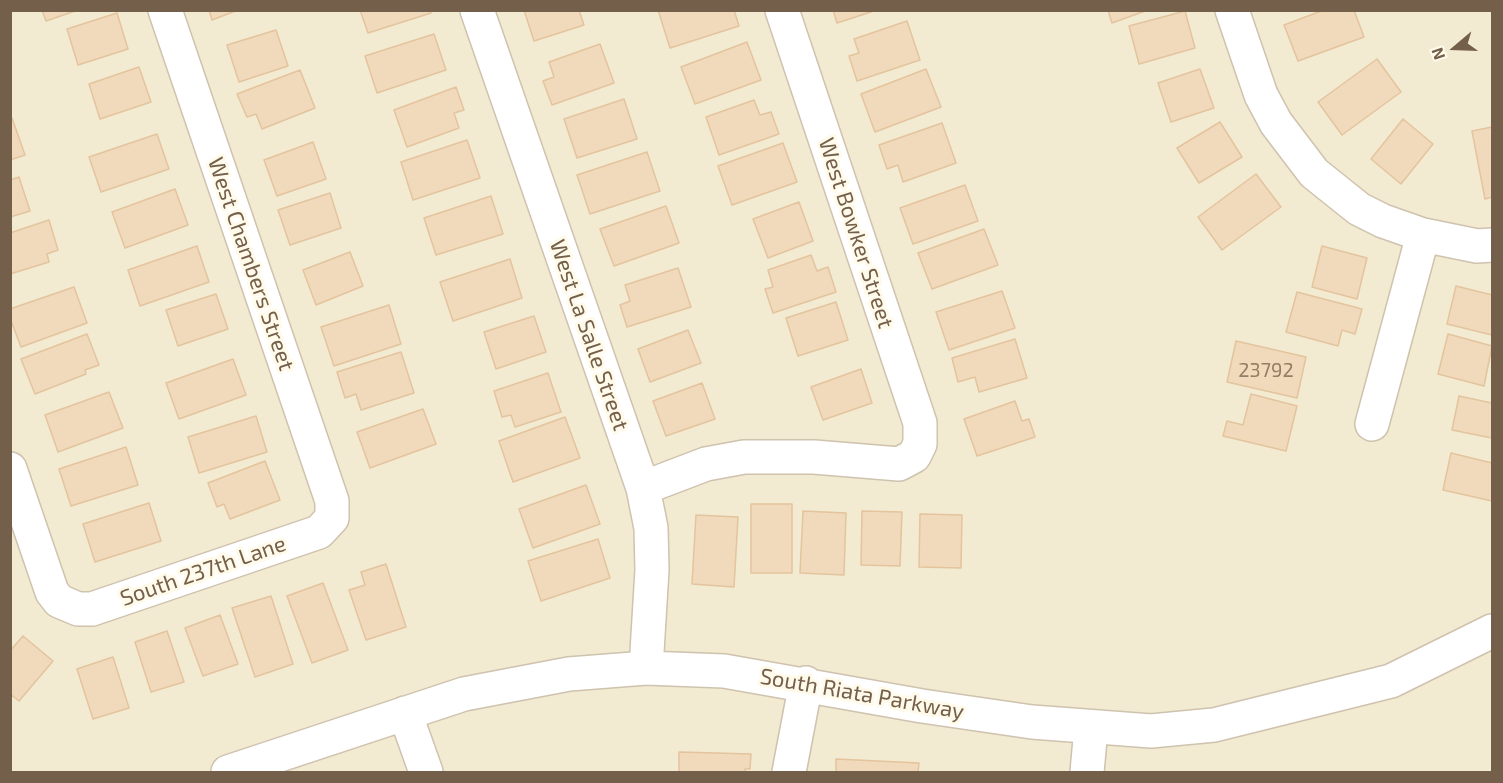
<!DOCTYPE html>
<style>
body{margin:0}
#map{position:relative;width:1503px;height:783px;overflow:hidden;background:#fcf7e4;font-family:"Exo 2",sans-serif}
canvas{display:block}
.frame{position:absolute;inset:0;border:12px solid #74604a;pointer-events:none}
.north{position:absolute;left:1425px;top:18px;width:60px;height:60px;-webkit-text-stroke:4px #fffaea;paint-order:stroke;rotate:251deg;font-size:16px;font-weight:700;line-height:24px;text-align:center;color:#74604a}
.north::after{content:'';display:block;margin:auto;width:21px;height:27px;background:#74604a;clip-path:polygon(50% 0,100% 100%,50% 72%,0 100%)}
</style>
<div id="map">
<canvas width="1503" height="783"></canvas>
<div class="frame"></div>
<div class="north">N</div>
</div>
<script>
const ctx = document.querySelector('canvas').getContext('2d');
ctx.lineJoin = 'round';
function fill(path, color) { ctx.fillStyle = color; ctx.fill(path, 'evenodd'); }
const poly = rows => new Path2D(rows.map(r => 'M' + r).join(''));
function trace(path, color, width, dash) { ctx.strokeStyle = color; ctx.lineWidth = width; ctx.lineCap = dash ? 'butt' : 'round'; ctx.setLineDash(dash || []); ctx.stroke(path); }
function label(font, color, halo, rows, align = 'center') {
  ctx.font = font + ' "Exo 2",sans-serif'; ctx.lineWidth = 6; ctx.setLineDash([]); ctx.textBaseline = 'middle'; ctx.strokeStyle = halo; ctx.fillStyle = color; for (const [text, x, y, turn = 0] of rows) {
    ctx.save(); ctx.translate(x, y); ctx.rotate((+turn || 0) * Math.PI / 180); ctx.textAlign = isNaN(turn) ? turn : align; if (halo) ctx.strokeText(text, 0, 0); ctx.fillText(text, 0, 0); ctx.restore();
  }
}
fill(poly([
 [11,11,1492,11,1492,772,11,772]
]), '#f3ead2');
const building = poly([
 [42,10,78,10,46,21,42,10],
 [209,10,238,10,212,20,209,10],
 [360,10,430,10,431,13,368,33,360,10],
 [524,10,579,10,584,25,534,41,524,10],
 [658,10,734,10,739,26,670,48,658,10],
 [833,10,877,10,837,23,833,10],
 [1108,10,1148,10,1112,23,1108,10],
 [1324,10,1354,10,1364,37,1298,61,1284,25,1324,10],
 [1185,11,1195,48,1139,64,1129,26,1185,11],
 [117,13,128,49,78,65,67,29,117,13],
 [907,21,920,60,857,81,849,56,859,53,854,39,907,21],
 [276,30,288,66,239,82,227,45,276,30],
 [434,34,446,70,377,93,365,56,434,34],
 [747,42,761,80,695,104,681,67,747,42],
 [600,44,614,83,552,105,543,81,554,77,549,62,600,44],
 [1377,59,1401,92,1342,135,1318,102,1377,59],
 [139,67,151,102,100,119,89,84,139,67],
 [926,69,941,107,875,132,861,94,926,69],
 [1200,69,1214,108,1171,122,1158,83,1200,69],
 [300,70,315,108,262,129,256,114,247,117,237,94,300,70],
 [456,87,464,110,454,113,459,128,407,147,394,110,456,87],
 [624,99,637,139,577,158,564,119,624,99],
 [754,100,760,115,771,112,779,134,719,155,706,117,754,100],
 [12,118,25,155,10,160,10,119,12,118],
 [1403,119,1433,144,1401,184,1371,159,1403,119],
 [1220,122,1242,157,1199,183,1177,148,1220,122],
 [942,123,956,163,903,182,898,165,887,169,879,145,942,123],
 [1492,127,1492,197,1485,199,1472,131,1492,127],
 [157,134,169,169,101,192,89,157,157,134],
 [467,140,480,178,413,200,401,162,467,140],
 [313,142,326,179,277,196,264,160,313,142],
 [783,143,797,182,732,205,718,166,783,143],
 [647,152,660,191,590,214,577,175,647,152],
 [1256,174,1281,207,1222,250,1198,217,1256,174],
 [19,177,30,211,10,217,10,180,19,177],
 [965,185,978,221,913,244,900,208,965,185],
 [175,189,188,225,125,248,112,212,175,189],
 [330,193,341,228,290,245,278,210,330,193],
 [491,196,503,234,436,255,424,218,491,196],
 [799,202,813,241,768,258,753,219,799,202],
 [666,206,679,243,614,266,600,229,666,206],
 [49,220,58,250,47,254,49,262,10,274,10,233,49,220],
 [984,229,998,265,932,289,918,253,984,229],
 [197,246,209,282,140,306,128,270,197,246],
 [1322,246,1367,258,1357,299,1312,287,1322,246],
 [350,252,363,286,316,305,303,270,350,252],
 [811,255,817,271,828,267,836,292,773,313,765,289,773,287,768,270,811,255],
 [510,259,522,298,453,321,440,282,510,259],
 [678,268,691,307,627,327,620,305,630,301,625,285,678,268],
 [1456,286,1492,295,1492,335,1447,324,1456,286],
 [74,287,87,323,21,347,10,318,10,309,74,287],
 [1002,291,1015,328,949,350,936,312,1002,291],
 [1297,292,1362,309,1355,334,1342,330,1338,346,1286,332,1297,292],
 [216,294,228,329,178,346,166,310,216,294],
 [836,302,848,340,798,356,786,318,836,302],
 [389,305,401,344,334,366,321,327,389,305],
 [534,316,546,352,496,369,484,332,534,316],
 [688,330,701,363,650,382,638,349,688,330],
 [87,334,99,365,85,370,86,374,35,394,21,359,87,334],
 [1448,334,1492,346,1484,386,1438,374,1448,334],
 [1015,339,1027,378,979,392,975,377,958,382,952,358,1015,339],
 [1236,341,1306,357,1297,398,1227,382,1236,341],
 [401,352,414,393,361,410,356,394,345,398,337,372,401,352],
 [233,359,246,395,179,419,166,383,233,359],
 [861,369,872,403,823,420,811,387,861,369],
 [548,373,561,412,515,427,511,415,502,417,494,391,548,373],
 [702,383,715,419,666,436,653,401,702,383],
 [109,392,123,428,58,452,45,415,109,392],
 [1251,394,1297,406,1286,451,1223,436,1227,421,1243,425,1251,394],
 [1459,396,1492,403,1492,438,1452,430,1459,396],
 [1015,401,1022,421,1029,419,1035,437,977,456,964,419,1015,401],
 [423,409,436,444,370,468,357,432,423,409],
 [256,416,267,452,199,473,188,437,256,416],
 [565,417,580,458,513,482,499,441,565,417],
 [126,447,138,485,71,506,59,469,126,447],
 [1451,453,1492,463,1492,501,1443,490,1451,453],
 [265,461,280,500,230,519,224,504,217,507,208,483,265,461],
 [586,485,600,524,533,548,519,509,586,485],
 [149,503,161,541,95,562,83,524,149,503],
 [751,504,792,504,792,573,751,573,751,504],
 [803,511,846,513,844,575,800,573,803,511],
 [862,511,902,512,900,566,861,565,862,511],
 [920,514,962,515,961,568,919,567,920,514],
 [696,515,738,517,734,587,692,584,696,515],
 [598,539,610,578,541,601,528,561,598,539],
 [386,564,406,627,366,640,349,590,365,585,361,572,386,564],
 [323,583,348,650,312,663,287,596,323,583],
 [271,596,293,664,255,677,232,608,271,596],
 [220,615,238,664,203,676,185,628,220,615],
 [167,631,184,682,151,692,135,642,167,631],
 [23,636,53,661,19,701,10,694,10,651,23,636],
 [113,657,129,708,93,719,77,669,113,657],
 [679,752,751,754,750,769,745,769,745,772,679,772,679,752],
 [836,759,919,763,918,772,836,772,836,759]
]);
fill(building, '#f1dabc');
trace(building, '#e3c49d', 1.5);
const minor = poly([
 [477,10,643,488,651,528,652,570,646,668],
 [1232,10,1261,95,1276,123,1314,173,1359,209,1383,221,1423,235,1477,246,1492,245],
 [1372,424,1423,235],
 [10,469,52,592,59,601,78,609,92,609,319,532,332,518,332,501,165,10],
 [643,488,706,464,744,457,814,457,899,464,914,456,920,444,920,423,782,10],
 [405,713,426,772],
 [228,772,464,694,569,674,646,668,724,671,922,706,1032,722,1151,731,1214,725,1391,681,1492,631],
 [789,772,806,683],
 [1087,772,1091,728]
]);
trace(minor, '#cfc2ae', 36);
trace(minor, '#fff', 33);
label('20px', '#937e66', null, [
 ["23792",1266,370]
]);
label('22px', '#74604a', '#fffaea', [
 ["West Bowker Street",856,233,72],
 ["West Chambers Street",251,264,71],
 ["West La Salle Street",589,335,71],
 ["South 237th Lane",203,571,-19],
 ["South Riata Parkway",862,694,10]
]);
</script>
